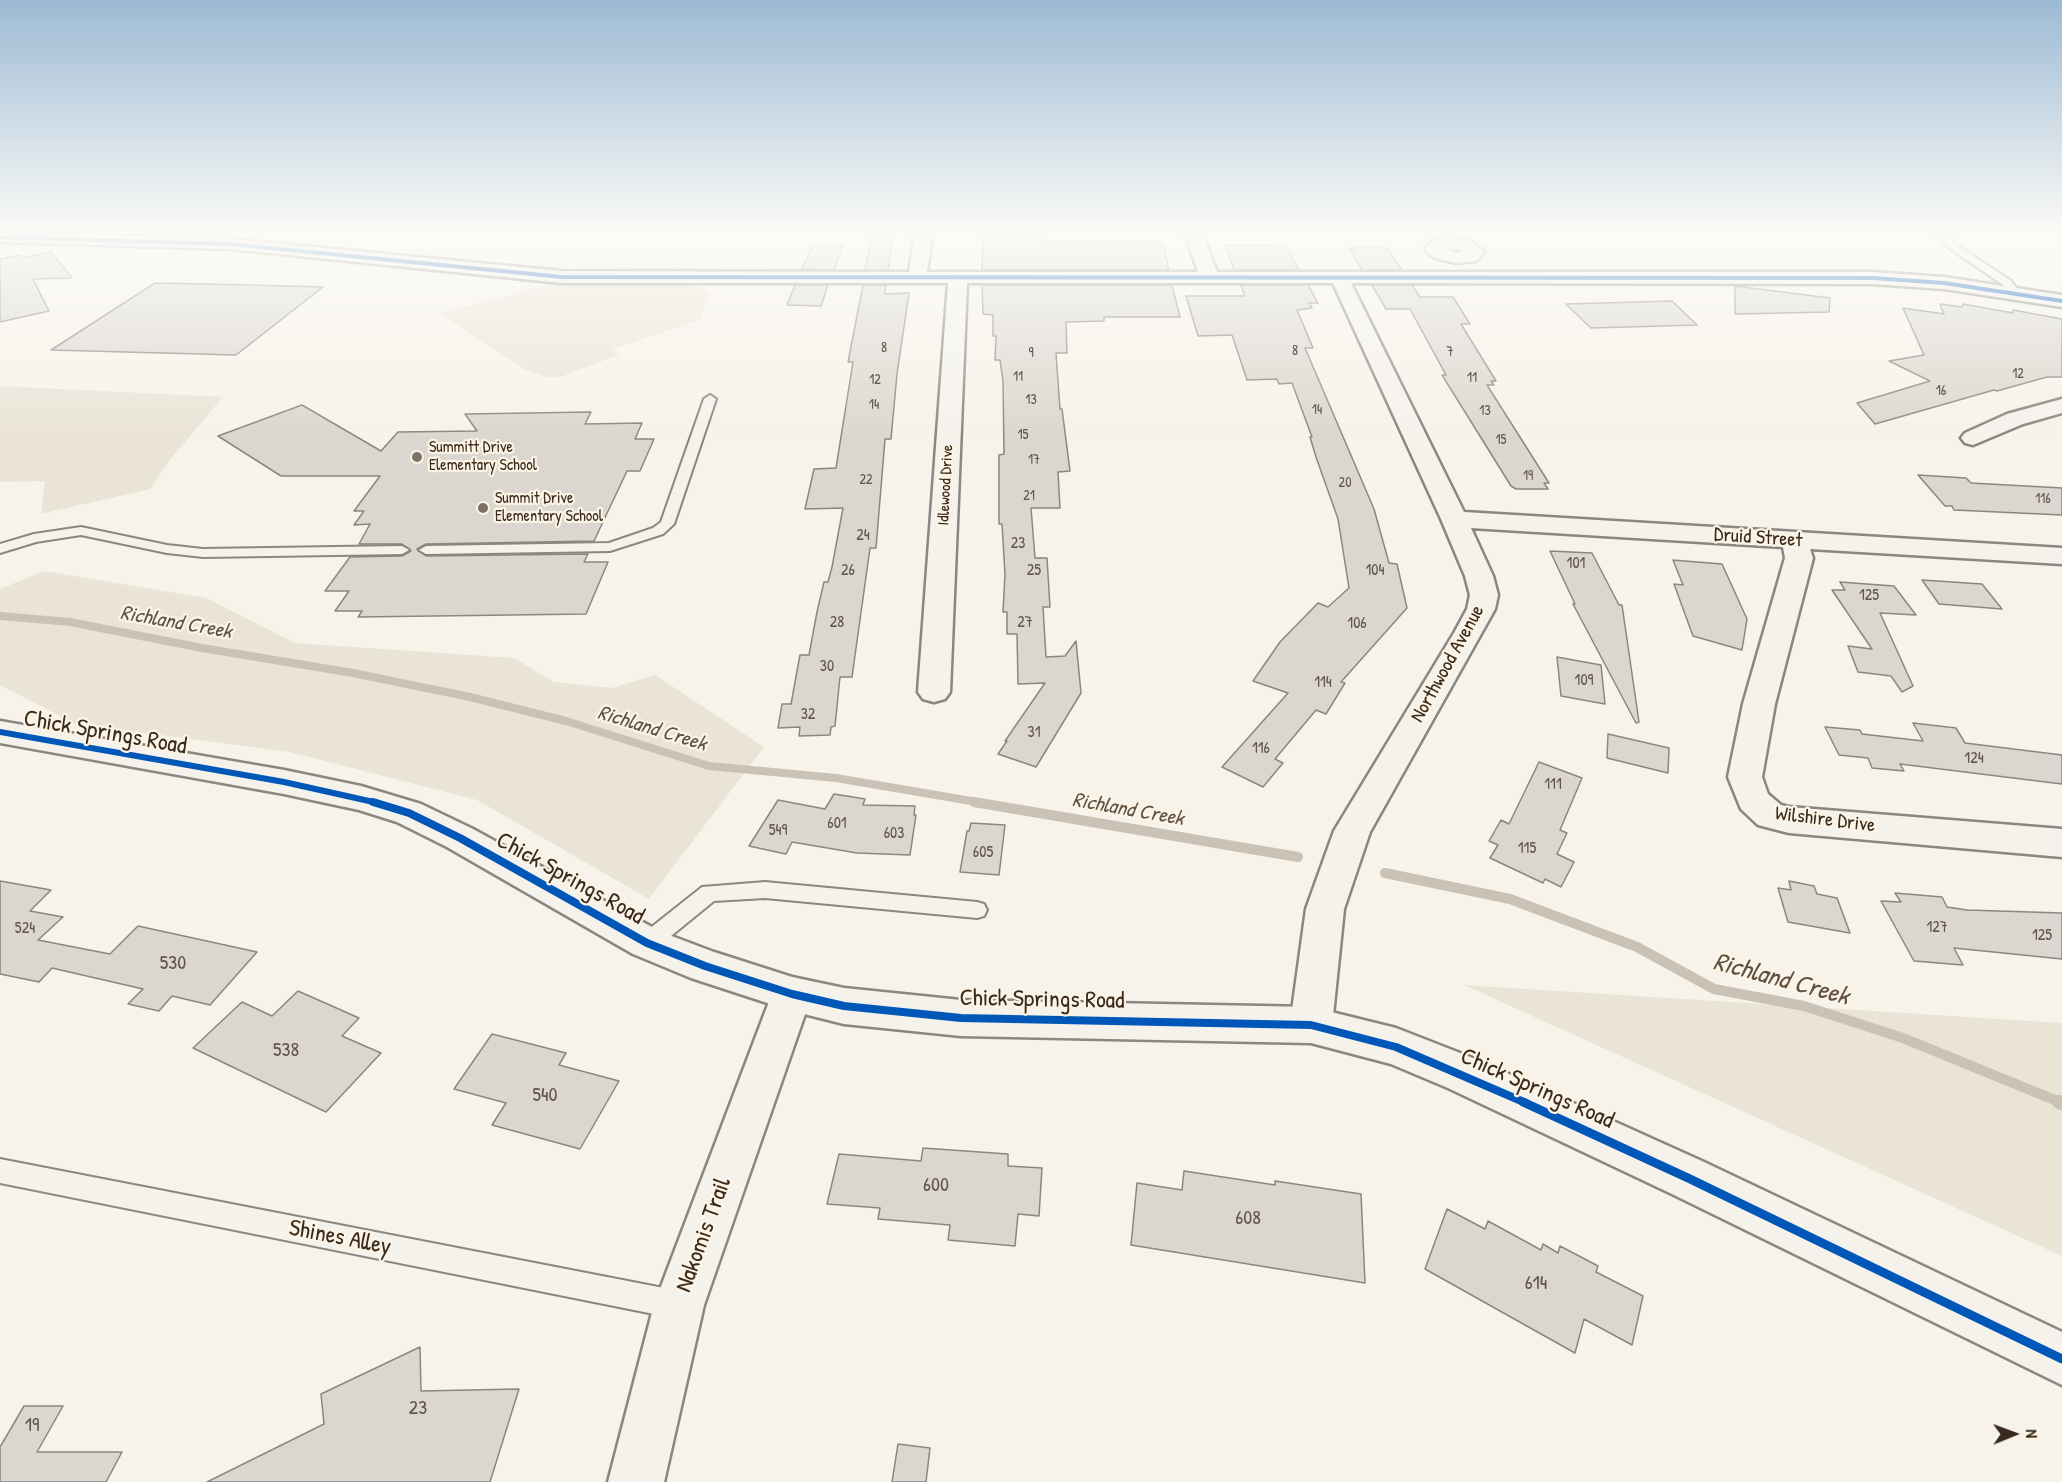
<!DOCTYPE html>
<style>
body{margin:0}
#map{position:relative;width:2062px;height:1482px;overflow:hidden;background:#f7f3ea;font-family:"Patrick Hand",sans-serif}
canvas{display:block}
.north{position:absolute;left:1984px;top:1404px;width:60px;height:60px;-webkit-text-stroke:4px #fcf5e5;paint-order:stroke;rotate:89deg;font-size:16px;font-weight:700;line-height:24px;text-align:center;color:#3b2a1e}
.north::after{content:'';display:block;margin:auto;width:21px;height:27px;background:#3b2a1e;clip-path:polygon(50% 0,100% 100%,50% 72%,0 100%)}
</style>
<div id="map">
<canvas width="2062" height="1482"></canvas>
<div class="north">N</div>
</div>
<script>
const ctx = document.querySelector('canvas').getContext('2d');
ctx.lineJoin = 'round';
function fill(path, color) { ctx.fillStyle = color; ctx.fill(path, 'evenodd'); }
const poly = rows => new Path2D(rows.map(r => 'M' + r).join(''));
function trace(path, color, width, dash) { ctx.strokeStyle = color; ctx.lineWidth = width; ctx.lineCap = dash ? 'butt' : 'round'; ctx.setLineDash(dash || []); ctx.stroke(path); }
function label(font, color, halo, rows, align = 'center') {
  ctx.font = font + ' "Patrick Hand",sans-serif'; ctx.lineWidth = 4.5; ctx.setLineDash([]); ctx.textBaseline = 'middle'; ctx.strokeStyle = halo; ctx.fillStyle = color; for (const [text, x, y, turn = 0] of rows) {
    ctx.save(); ctx.translate(x, y); ctx.rotate((+turn || 0) * Math.PI / 180); ctx.textAlign = isNaN(turn) ? turn : align; if (halo) ctx.strokeText(text, 0, 0); ctx.fillText(text, 0, 0); ctx.restore();
  }
}
fill(poly([
 [548,284,694,285,707,289,710,293,700,320,613,349,619,355,560,377,545,377,527,371,440,314],
 [0,386,223,397,168,462,150,489,41,514,45,481,0,482],
 [44,571,206,598,295,643,514,658,554,682,612,688,655,675,764,747,649,899,477,800,290,752,75,724,0,685,0,589],
 [1464,985,2062,1023,2062,1256]
]), '#eae4d7');
trace(poly([
 [0,616,70,622,202,648,353,673,470,697,566,721,709,766,836,778,983,803]
]), '#cac2b5', 8);
trace(poly([
 [974,802,1298,857],
 [1385,873,1510,899,1637,947,1714,989,1804,1006,1903,1038,2062,1103]
]), '#cac2b5', 10);
trace(poly([
 [2059,1102,2062,1103]
]), '#cac2b5', 14);
const building = poly([
 [873,230,894,230,888,270,865,270,873,230],
 [983,238,1046,238,1046,242,1159,242,1163,245,1169,270,982,270,983,238],
 [1225,245,1286,246,1299,270,1234,270,1225,245],
 [812,246,843,246,834,270,802,269,812,246],
 [1349,248,1387,248,1402,270,1362,270,1349,248],
 [51,252,72,278,33,279,49,311,0,322,0,259,20,255,22,258,51,252],
 [155,283,250,285,323,287,236,355,51,350,155,283],
 [795,285,828,285,821,306,787,305,795,285],
 [863,285,886,285,885,294,909,293,897,374,891,439,885,439,876,548,870,548,852,677,840,677,835,726,831,727,830,735,799,736,800,727,778,728,782,704,791,704,800,655,809,655,817,612,824,582,828,582,832,567,843,508,805,509,814,469,836,468,853,362,848,362,863,285],
 [982,285,1172,285,1180,317,1104,317,1104,321,1066,322,1067,353,1056,353,1060,409,1062,409,1070,471,1058,472,1060,508,1031,508,1035,558,1047,558,1050,607,1043,607,1046,657,1065,656,1076,641,1081,693,1036,767,998,754,1007,741,1005,741,1045,683,1018,684,1017,634,1007,634,1007,612,1003,612,1005,574,1002,524,999,524,999,455,1004,454,1003,381,1000,360,995,360,996,336,993,336,993,315,983,314,982,285],
 [1241,285,1308,285,1318,303,1309,303,1312,308,1297,310,1313,348,1305,348,1374,509,1389,563,1397,564,1407,608,1341,682,1345,683,1326,714,1316,710,1275,759,1283,763,1263,787,1222,767,1288,693,1253,681,1280,642,1318,603,1328,607,1349,588,1338,519,1316,457,1310,437,1312,437,1292,383,1279,384,1277,379,1247,380,1232,335,1198,336,1186,296,1245,296,1241,285],
 [1372,285,1412,285,1420,297,1453,297,1470,324,1461,324,1496,381,1491,381,1494,385,1487,385,1549,483,1544,483,1548,489,1516,489,1511,486,1442,375,1446,375,1410,309,1386,309,1372,285],
 [1735,286,1830,298,1829,312,1735,314,1735,286],
 [1672,301,1697,325,1591,328,1566,304,1672,301],
 [1940,304,1962,307,1963,304,2013,313,2013,310,2062,319,2062,377,2047,377,1997,391,1994,390,1875,424,1857,403,1930,381,1889,361,1924,355,1903,308,1944,314,1940,304],
 [302,405,381,451,398,432,477,431,465,414,591,412,585,424,642,423,635,439,654,439,640,471,627,471,594,541,426,544,417,549,426,556,588,554,584,562,608,562,586,614,358,617,362,611,335,611,349,591,325,591,350,557,402,556,411,551,402,544,359,544,370,524,354,525,364,511,354,511,380,476,281,476,218,436,302,405],
 [1918,475,1966,478,1971,483,2062,488,2062,515,1954,510,1952,506,1945,506,1918,475],
 [1550,551,1592,553,1619,605,1622,605,1639,722,1636,723,1573,604,1575,604,1550,551],
 [1673,560,1722,564,1747,619,1742,650,1693,636,1674,584,1683,585,1673,560],
 [1922,580,1982,584,2002,609,1939,604,1922,580],
 [1840,582,1894,586,1916,615,1880,613,1913,686,1902,692,1891,676,1858,672,1848,646,1872,649,1832,590,1845,590,1840,582],
 [1557,657,1601,665,1605,704,1561,696,1557,657],
 [1913,723,1956,728,1965,743,2062,755,2062,784,1900,764,1904,771,1872,768,1868,758,1839,755,1825,727,1860,730,1862,734,1923,741,1913,723],
 [1608,734,1669,748,1668,773,1607,758,1608,734],
 [1539,762,1582,778,1560,830,1567,833,1557,854,1574,862,1561,887,1545,879,1543,883,1490,858,1498,845,1489,841,1501,820,1509,824,1539,762],
 [834,794,865,799,863,805,915,806,914,815,916,815,910,855,857,853,792,842,786,854,749,846,778,800,825,809,834,794],
 [971,823,1005,825,999,875,960,872,967,831,969,831,971,823],
 [0,881,51,890,30,911,63,917,38,940,110,954,138,926,257,952,210,1005,172,996,159,1011,128,1004,143,989,52,968,39,982,0,974,0,881],
 [1789,881,1814,886,1817,894,1837,898,1850,933,1788,922,1778,888,1791,890,1789,881],
 [1895,893,1942,897,1947,907,1967,910,2062,913,2062,959,1954,948,1963,965,1914,961,1881,901,1901,902,1895,893],
 [298,991,359,1018,342,1036,381,1053,326,1112,193,1048,242,1002,272,1016,298,991],
 [492,1034,566,1053,559,1065,619,1081,580,1149,492,1125,506,1103,454,1089,492,1034],
 [923,1148,1008,1154,1008,1166,1042,1168,1039,1216,1018,1214,1015,1246,948,1240,950,1225,878,1219,880,1208,827,1204,839,1154,921,1161,923,1148],
 [1184,1171,1275,1185,1275,1181,1361,1194,1365,1283,1131,1245,1137,1183,1182,1190,1184,1171],
 [1447,1209,1485,1229,1488,1221,1541,1250,1543,1244,1558,1253,1560,1246,1598,1266,1596,1272,1643,1296,1632,1345,1584,1319,1575,1353,1425,1269,1447,1209],
 [420,1347,421,1391,519,1389,490,1482,207,1482,324,1424,321,1394,420,1347],
 [24,1406,63,1406,37,1452,122,1452,106,1482,0,1482,0,1447,24,1406],
 [898,1444,930,1448,926,1482,892,1482,898,1444]
]);
fill(building, '#dbd7d0');
trace(building, '#8b867f', 1.5);
const service = poly([
 [1933,230,1943,230,1955,244,2010,280,2020,292,2019,294,2011,294,2002,284,1949,248,1933,230],
 [710,395,716,399,674,524,663,534,610,551,426,554,419,550,426,546,609,543,653,528,661,522,704,399,710,395],
 [81,527,167,545,203,549,402,546,409,550,402,554,203,557,167,553,81,535,36,542,0,553,0,544,34,534,81,527],
 [765,882,977,902,984,904,987,910,984,916,977,918,765,898,714,901,655,949,647,952,639,949,636,943,639,937,702,887,765,882],
 [0,1159,679,1291,689,1295,693,1305,689,1315,679,1319,0,1183,0,1159]
]);
const minor = poly([
 [915,230,933,230,927,272,1198,272,1184,230,1201,230,1217,272,1873,272,1944,277,2062,295,2062,307,1944,289,1873,284,1351,283,1464,512,2062,548,2062,564,1810,549,1813,558,1775,704,1762,777,1768,794,1781,805,1789,807,2062,829,2062,857,1789,833,1758,825,1741,809,1728,777,1743,704,1785,558,1783,547,1471,528,1493,576,1498,595,1495,609,1370,832,1344,909,1332,1025,1326,1038,1311,1043,1296,1038,1290,1025,1306,909,1334,831,1454,633,1467,609,1470,595,1465,576,1441,519,1333,283,967,283,950,692,945,699,934,702,923,699,918,692,948,283,562,283,230,249,0,242,0,232,230,239,562,271,909,272,915,230],
 [1445,238,1468,240,1485,252,1476,261,1456,263,1435,258,1428,253,1425,249,1433,240,1445,238],
 [1445,248,1458,249,1463,252,1456,253,1445,248],
 [2062,399,2062,413,2023,424,1973,445,1965,443,1961,438,1965,433,2007,414,2062,399],
 [792,977,806,982,812,994,704,1305,664,1482,608,1482,654,1305,772,994,778,982,792,977]
]);
const tertiary = poly([
 [0,721,284,770,361,786,421,804,473,829,661,932,714,952,792,977,844,988,961,1000,1311,1007,1396,1028,1478,1060,1704,1162,2062,1332,2062,1385,1672,1194,1448,1088,1391,1064,1311,1043,961,1036,844,1024,792,1011,691,978,633,954,447,847,397,822,359,810,284,794,0,743,0,721]
]);
trace(service, '#8b867f', 4);
trace(minor, '#8b867f', 5);
trace(tertiary, '#8b867f', 5);
fill(service, '#f5f2ec');
fill(minor, '#f5f2ec');
fill(tertiary, '#f5f2ec');
trace(poly([
 [0,237,230,244,562,277,1873,278,1944,283,2062,301]
]), '#0057b8', 4);
trace(poly([
 [0,732,284,782,378,803]
]), '#0057b8', 6);
trace(poly([
 [373,802,409,813,460,838,647,943,705,966,792,994,844,1006,961,1018,1311,1025,1396,1047,1526,1103]
]), '#0057b8', 8);
trace(poly([
 [1523,1102,1688,1178,2062,1359]
]), '#0057b8', 9);
const sky = ctx.createLinearGradient(0, 0, 0, 437);
sky.addColorStop(0, '#9cbad4');
sky.addColorStop(0.53, '#fbfaf6');
sky.addColorStop(1, '#fbfaf600');
ctx.fillStyle = sky;
ctx.fillRect(0, 0, 2062, 437);
for (const [x, y, r, color] of [
 [417,457,6,"#7d7065"],
 [483,508,6,"#7d7065"]
]) { const dot = new Path2D(); dot.arc(x, y, r, 0, 2 * Math.PI); ctx.fillStyle = color; ctx.fill(dot); trace(dot, '#fcf5e5', 2); }
label('14px', '#63554a', null, [
 ["8",884,348],
 ["8",1295,351],
 ["7",1450,352],
 ["9",1031,353],
 ["12",2018,374],
 ["11",1018,377],
 ["11",1472,378],
 ["12",875,380],
 ["16",1941,391],
 ["13",1031,400],
 ["14",874,405],
 ["14",1317,410],
 ["13",1485,411],
 ["15",1023,435],
 ["15",1501,440],
 ["17",1034,460],
 ["19",1528,476],
 ["22",866,480],
 ["20",1345,483],
 ["21",1029,496],
 ["116",2043,499]
]);
label('16px', '#3b2a1e', '#fcf5e5', [
 ["Summitt Drive",429,448],
 ["Elementary School",429,466],
 ["Summit Drive",495,499],
 ["Elementary School",495,517]
], 'left');
label('16px', '#3b2a1e', '#fcf5e5', [
 ["Idlewood Drive",946,485,-87]
]);
label('16px', '#63554a', null, [
 ["24",863,536],
 ["23",1018,544],
 ["101",1576,564],
 ["26",848,571],
 ["25",1034,571],
 ["104",1375,571],
 ["125",1869,596],
 ["28",837,623],
 ["27",1025,623],
 ["106",1357,624],
 ["30",827,667],
 ["109",1584,681],
 ["114",1323,683],
 ["32",808,715],
 ["31",1034,733],
 ["116",1261,749],
 ["124",1974,759],
 ["111",1553,785],
 ["601",837,824],
 ["549",778,831],
 ["603",894,834],
 ["115",1527,849],
 ["605",983,853],
 ["127",1937,928],
 ["524",25,929],
 ["125",2042,936]
]);
label('20px', '#3b2a1e', '#fcf5e5', [
 ["Druid Street",1758,538,4],
 ["Northwood Avenue",1448,664,-61],
 ["Wilshire Drive",1825,820,7]
]);
label('20px', '#63554a', null, [
 ["530",173,964],
 ["538",286,1051],
 ["540",545,1096],
 ["600",936,1186],
 ["608",1248,1219],
 ["614",1536,1284],
 ["23",418,1409],
 ["19",32,1426]
]);
label('italic 21px', '#605144', '#fcf5e5', [
 ["Richland Creek",176,623,10],
 ["Richland Creek",652,729,17],
 ["Richland Creek",1128,810,10]
]);
label('24px', '#3b2a1e', '#fcf5e5', [
 ["Chick Springs Road",105,733,10],
 ["Chick Springs Road",570,879,29],
 ["Chick Springs Road",1042,1000,1],
 ["Chick Springs Road",1537,1089,24],
 ["Nakomis Trail",704,1235,-70],
 ["Shines Alley",340,1238,11]
]);
label('italic 26px', '#605144', '#fcf5e5', [
 ["Richland Creek",1781,980,15]
]);
</script>
